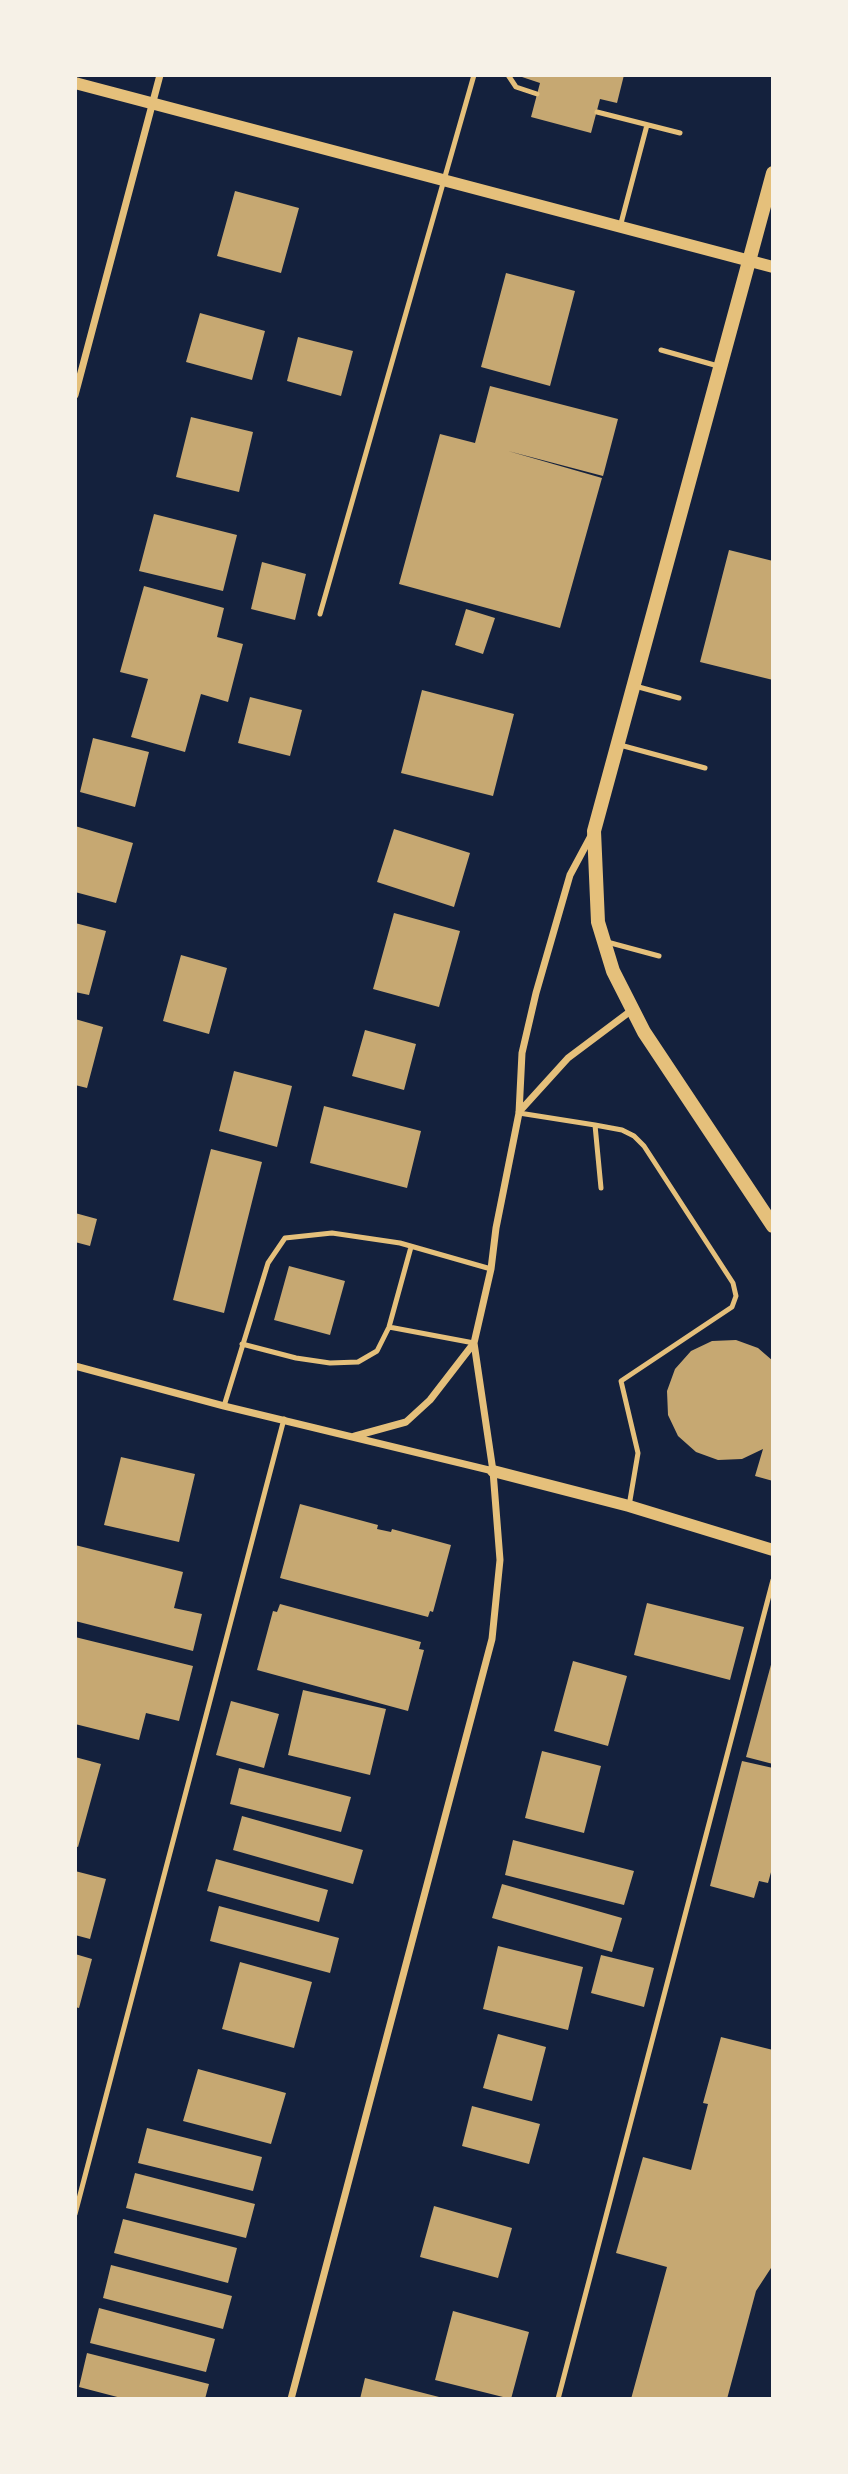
<!DOCTYPE html>
<style>
body{margin:0}
#map{position:relative;width:848px;height:2474px;overflow:hidden;background:#14213d;font-family:"Titillium Web",sans-serif}
canvas{display:block}
.frame{position:absolute;inset:0;border:77px solid #f6f1e7;pointer-events:none}
</style>
<div id="map">
<canvas width="848" height="2474"></canvas>
<div class="frame"></div>
</div>
<script>
const ctx = document.querySelector('canvas').getContext('2d');
ctx.lineJoin = 'round';
function fill(path, color) { ctx.fillStyle = color; ctx.fill(path, 'evenodd'); }
const poly = rows => new Path2D(rows.map(r => 'M' + r).join(''));
function trace(path, color, width, dash) { ctx.strokeStyle = color; ctx.lineWidth = width; ctx.lineCap = dash ? 'butt' : 'round'; ctx.setLineDash(dash || []); ctx.stroke(path); }
fill(poly([
 [516,75,624,75,617,103,600,99,591,133,531,117,540,83],
 [235,191,299,208,281,273,217,256],
 [506,273,575,291,550,386,481,367],
 [200,313,265,331,252,380,186,362],
 [298,337,353,351,341,396,287,381],
 [490,386,618,419,603,476,508,451,602,478,560,628,399,584,440,434,475,443],
 [191,417,253,432,239,492,176,477],
 [154,514,237,535,223,591,139,571],
 [729,550,773,561,773,680,700,662],
 [262,562,306,574,295,620,251,609],
 [144,586,224,608,217,637,243,644,228,702,201,694,185,752,131,737,148,679,120,672],
 [466,609,495,618,483,654,455,645],
 [422,690,514,714,493,796,401,773],
 [250,697,302,710,290,756,238,743],
 [93,738,149,752,135,807,80,792],
 [75,826,133,843,116,903,75,892],
 [394,829,470,853,454,907,377,882],
 [394,913,460,931,439,1007,373,989],
 [75,923,106,931,89,995,75,992],
 [181,955,227,968,209,1034,163,1021],
 [75,1019,103,1027,87,1088,75,1085],
 [365,1030,416,1044,404,1090,352,1076],
 [234,1071,292,1086,277,1147,219,1131],
 [324,1106,421,1131,407,1188,310,1163],
 [211,1149,262,1162,224,1313,173,1300],
 [75,1213,97,1219,90,1246,75,1242],
 [289,1266,345,1281,330,1335,274,1320],
 [736,1340,758,1348,773,1361,773,1481,755,1476,763,1449,742,1459,718,1460,696,1452,678,1436,668,1415,667,1391,675,1369,691,1351,712,1341],
 [121,1457,195,1474,179,1542,104,1525],
 [300,1504,378,1525,377,1529,391,1532,392,1529,451,1545,433,1612,430,1611,428,1617,280,1578],
 [75,1545,183,1572,174,1608,202,1614,193,1651,75,1621],
 [647,1603,744,1627,730,1680,634,1655],
 [280,1604,421,1642,419,1649,424,1650,408,1711,257,1670,273,1611,277,1612],
 [75,1637,193,1666,179,1721,146,1713,139,1740,75,1724],
 [573,1661,627,1676,608,1746,554,1731],
 [772,1661,773,1661,773,1764,746,1757],
 [303,1690,386,1709,370,1775,288,1755],
 [231,1701,279,1714,264,1768,216,1755],
 [542,1751,601,1766,584,1833,525,1818],
 [75,1757,101,1764,78,1847,75,1846],
 [742,1761,773,1768,773,1865,768,1883,759,1881,754,1898,710,1886],
 [239,1768,351,1797,341,1832,230,1804],
 [242,1816,363,1850,353,1884,233,1850],
 [513,1840,634,1871,624,1905,505,1875],
 [216,1859,328,1890,319,1922,207,1891],
 [75,1871,106,1879,90,1939,75,1935],
 [502,1884,622,1918,612,1952,492,1918],
 [219,1906,339,1938,330,1973,210,1941],
 [498,1946,583,1967,568,2030,483,2009],
 [75,1954,92,1959,79,2008,75,2007],
 [601,1955,654,1968,644,2007,591,1993],
 [240,1962,312,1982,294,2048,222,2029],
 [498,2034,546,2047,532,2101,483,2088],
 [721,2037,773,2050,773,2261,771,2268,756,2291,727,2399,631,2399,667,2267,616,2253,643,2157,691,2170,708,2104,703,2103],
 [198,2069,286,2093,271,2144,183,2121],
 [472,2106,540,2124,529,2164,462,2146],
 [147,2128,262,2157,253,2191,138,2163],
 [135,2173,255,2204,246,2238,126,2208],
 [434,2206,512,2228,498,2278,420,2257],
 [123,2219,237,2248,228,2283,114,2253],
 [111,2265,232,2296,223,2329,103,2298],
 [99,2308,215,2339,206,2372,90,2343],
 [453,2311,529,2332,511,2399,435,2380],
 [87,2353,209,2384,205,2399,125,2399,79,2387],
 [365,2378,443,2398,443,2399,360,2399]
]), '#c6a872');
trace(poly([
 [508,75,516,87,537,94],
 [597,112,680,133],
 [620,227,647,125],
 [661,350,718,366],
 [320,614,474,75],
 [635,686,679,698],
 [620,745,705,768],
 [607,942,659,956],
 [519,1113,595,1125,601,1188],
 [595,1125,622,1130,634,1136,644,1146,733,1283,736,1296,732,1307,621,1381,638,1453,629,1506],
 [389,1327,474,1343],
 [242,1344,296,1358,330,1363,358,1362,377,1351,389,1327,411,1247],
 [224,1406,268,1263,285,1238,332,1233,400,1243,491,1269],
 [75,2214,284,1419],
 [558,2399,773,1580]
]), '#e5c07b', 5);
trace(poly([
 [75,395,160,75],
 [519,1112,568,1058,632,1010],
 [75,1366,224,1406,493,1471],
 [355,1436,406,1422,430,1400,474,1343],
 [291,2399,492,1639,500,1560,493,1471,474,1343,491,1269,496,1228,519,1113,522,1053,536,993,570,875,592,834]
]), '#e5c07b', 7);
trace(poly([
 [75,83,773,267],
 [493,1471,629,1506,773,1550]
]), '#e5c07b', 12);
trace(poly([
 [773,173,594,831,598,922,613,971,644,1032,773,1226]
]), '#e5c07b', 14);
</script>
